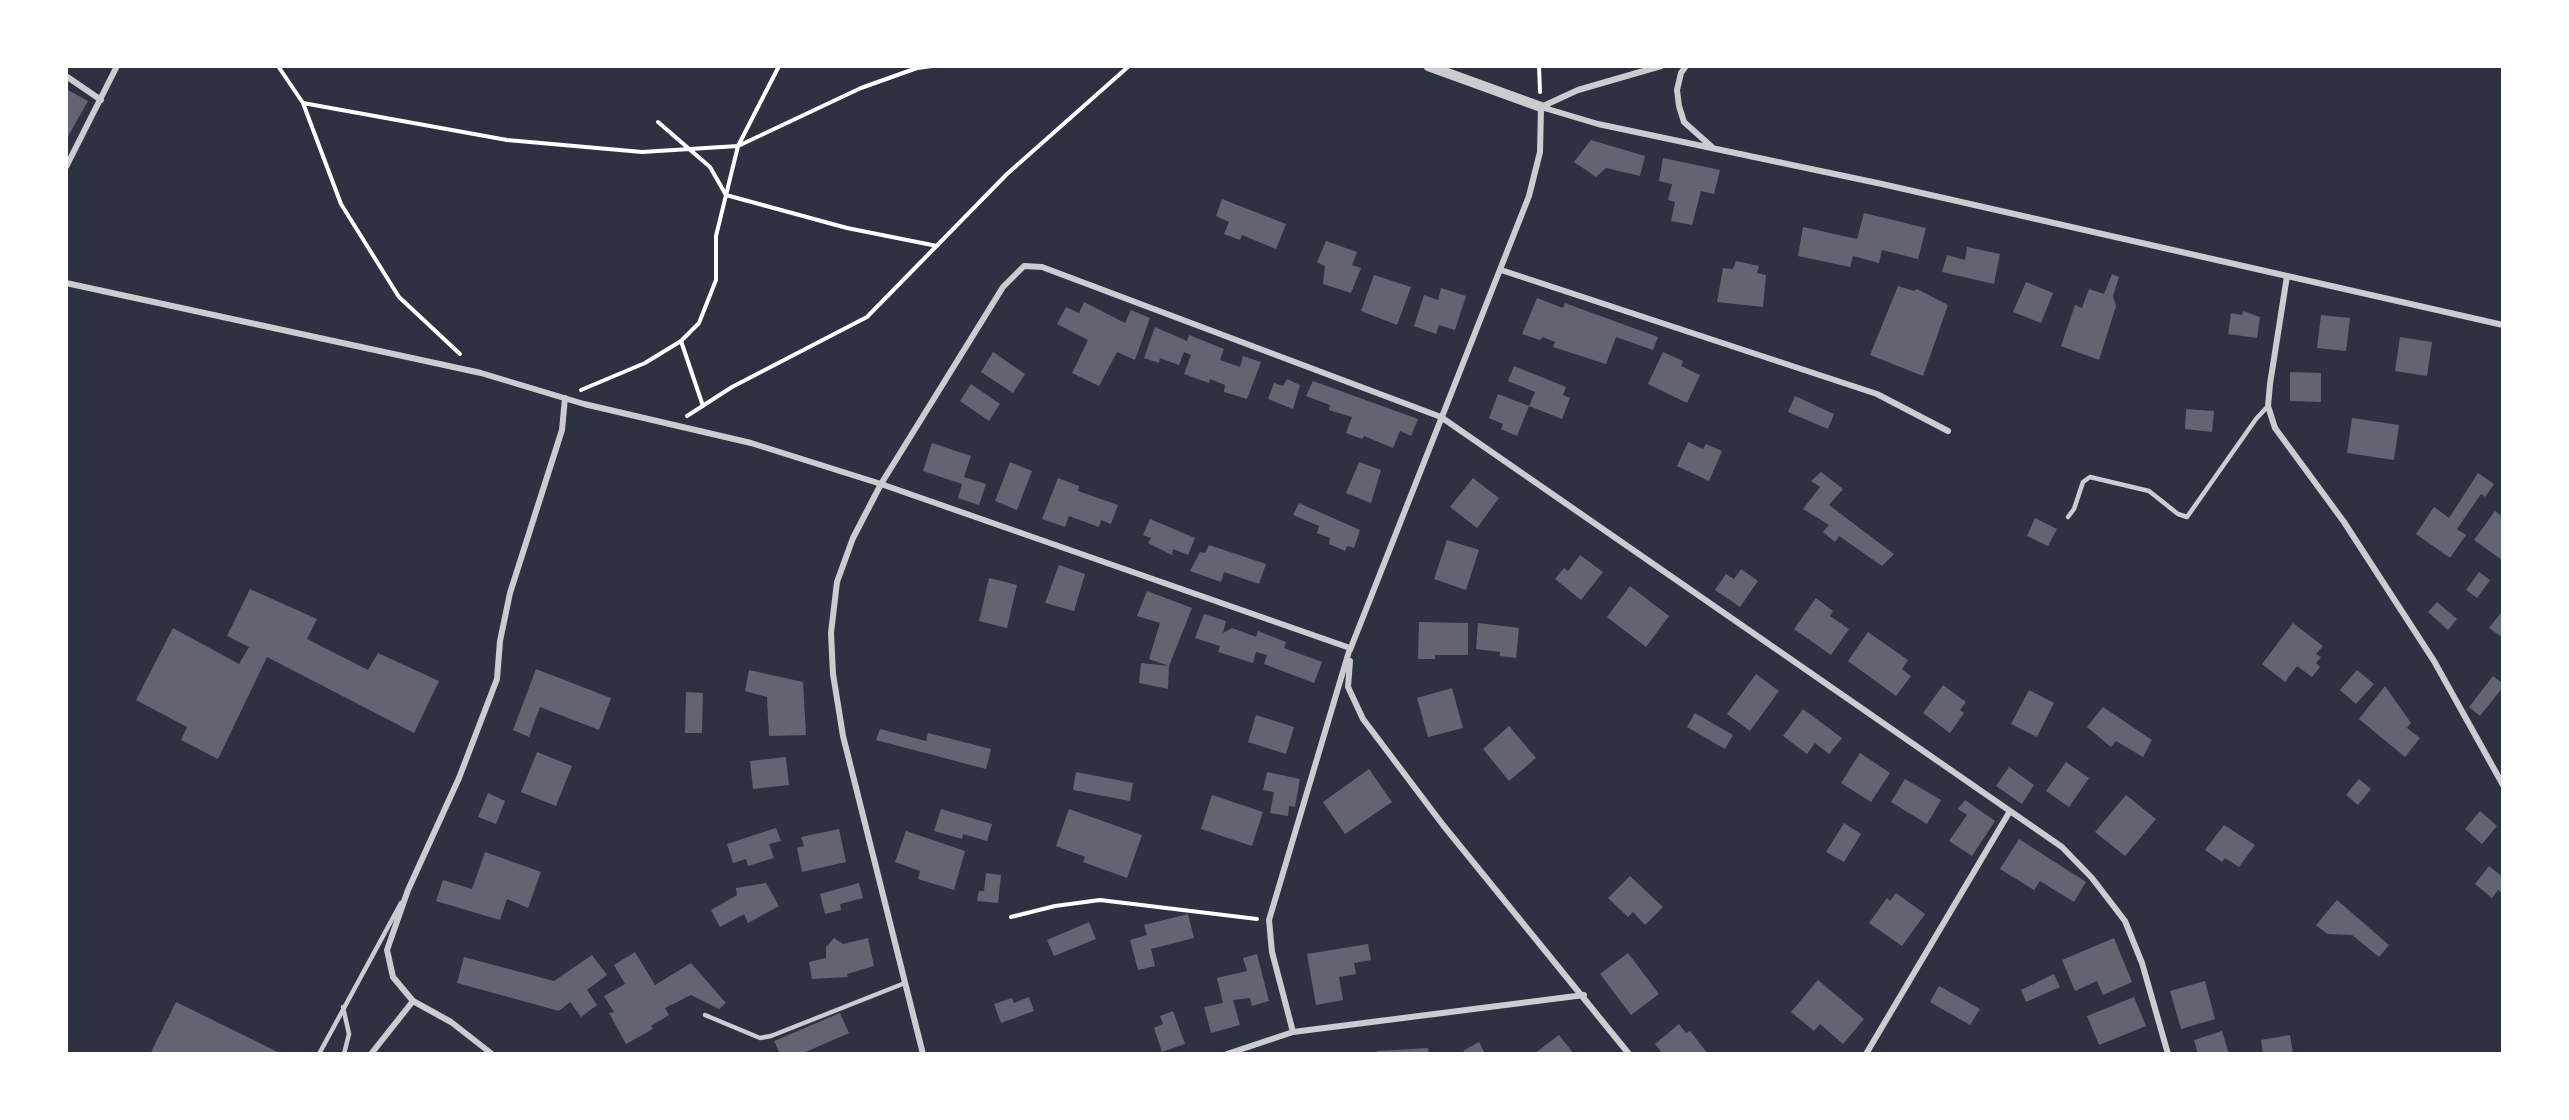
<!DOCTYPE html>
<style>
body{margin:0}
#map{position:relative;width:2569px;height:1120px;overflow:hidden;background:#2d3142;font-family:Roboto,sans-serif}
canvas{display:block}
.frame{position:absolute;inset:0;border:68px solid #fff;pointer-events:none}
</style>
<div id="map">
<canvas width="2569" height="1120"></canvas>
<div class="frame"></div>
</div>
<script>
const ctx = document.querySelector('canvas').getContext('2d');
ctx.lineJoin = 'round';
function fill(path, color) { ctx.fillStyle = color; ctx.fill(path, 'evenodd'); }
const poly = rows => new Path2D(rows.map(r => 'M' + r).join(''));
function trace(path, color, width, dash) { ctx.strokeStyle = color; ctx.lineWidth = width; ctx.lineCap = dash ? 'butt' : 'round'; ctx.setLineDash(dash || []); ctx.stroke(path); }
fill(poly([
 [66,89,88,101,66,140],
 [1591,140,1645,156,1640,176,1606,168,1596,177,1574,162],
 [1663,158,1720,170,1714,194,1701,191,1692,225,1671,221,1675,202,1668,200,1672,184,1659,181],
 [1222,199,1286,224,1276,249,1242,235,1240,240,1224,234,1229,222,1216,216],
 [1864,213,1926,228,1918,259,1882,250,1879,263,1853,256,1850,267,1798,256,1803,227,1857,239],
 [1326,241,1357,252,1352,265,1361,268,1351,293,1323,284,1325,266,1317,262],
 [1967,247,2000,254,1994,284,1942,272,1947,255,1965,260],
 [1736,261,1759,266,1757,273,1766,275,1763,307,1717,302,1723,268,1733,269],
 [2112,274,2119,277,2113,296,2116,306,2099,360,2061,346,2075,305,2082,308,2089,289,2104,294],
 [1374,275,1411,287,1397,325,1361,311],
 [2026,282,2053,293,2041,323,2013,312],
 [1898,286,1914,291,1917,289,1948,305,1923,376,1870,355],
 [1441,288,1466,296,1455,330,1439,325,1436,334,1414,326,1424,295,1438,300],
 [1537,298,1563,308,1565,303,1658,337,1653,350,1616,337,1606,364,1553,347,1555,342,1543,337,1540,340,1522,334],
 [1084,302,1125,323,1131,310,1150,318,1135,360,1117,352,1099,386,1072,373,1088,340,1057,324,1066,307,1079,313],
 [2243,311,2260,317,2257,338,2228,334,2231,313,2242,315],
 [2321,315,2350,318,2346,351,2317,348],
 [1155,327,1187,341,1189,335,1224,349,1220,360,1240,367,1243,356,1261,362,1247,399,1224,392,1225,385,1210,379,1209,383,1184,374,1191,355,1184,352,1179,365,1160,358,1159,363,1144,358],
 [2400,337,2432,342,2427,376,2395,371],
 [993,352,1025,374,1013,393,981,372],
 [1663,352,1683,361,1681,366,1700,375,1687,403,1648,384],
 [1514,366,1566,387,1563,395,1570,398,1562,419,1529,406,1535,392,1508,381],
 [2290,372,2321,373,2321,402,2290,401],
 [1287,379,1300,385,1293,409,1268,399,1274,383,1283,386],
 [1313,381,1418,419,1411,436,1400,431,1393,448,1364,436,1362,439,1346,433,1352,417,1329,410,1330,405,1306,396],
 [971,384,1000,404,989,421,960,401],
 [1498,394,1529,406,1517,436,1501,429,1503,424,1489,418],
 [1795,396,1834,414,1828,429,1788,412],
 [2186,409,2214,411,2212,432,2185,429],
 [2352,418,2399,425,2394,460,2347,453],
 [1688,442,1703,449,1706,444,1722,451,1709,481,1677,466],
 [932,443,971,456,964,477,986,484,979,505,958,498,962,484,923,471],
 [1010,462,1032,471,1017,510,995,501],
 [1359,462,1381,470,1371,503,1346,493],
 [1821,472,1843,489,1829,505,1894,554,1882,566,1839,536,1835,542,1823,532,1829,525,1803,509,1820,487,1811,481],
 [2478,473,2494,484,2485,497,2481,494,2457,529,2466,535,2450,558,2416,534,2434,507,2449,518],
 [1058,478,1079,486,1078,491,1118,505,1111,524,1101,520,1099,527,1069,516,1065,527,1042,519],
 [1473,478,1499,498,1477,528,1450,507],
 [1299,503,1360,530,1354,548,1347,546,1345,551,1329,544,1330,538,1317,533,1319,526,1293,515],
 [2495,511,2503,517,2502,560,2474,540],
 [2035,518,2057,529,2048,546,2027,536],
 [1150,519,1195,538,1188,555,1173,549,1172,555,1148,543,1151,538,1143,535],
 [1447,540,1479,550,1466,590,1434,579],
 [1209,545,1266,564,1259,584,1224,572,1221,582,1190,571,1200,552,1205,553],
 [1580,555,1603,572,1581,600,1555,579,1564,568,1568,571],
 [1059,565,1085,574,1074,611,1045,603],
 [1741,569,1758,581,1740,607,1715,590,1726,574,1734,579],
 [2479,572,2490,580,2477,598,2466,590],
 [989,578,1017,585,1007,628,979,621],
 [1630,586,1669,616,1646,647,1607,617],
 [250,589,317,619,307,639,368,670,378,653,439,681,414,733,267,657,218,759,181,740,187,727,136,700,173,628,239,664,249,647,227,636],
 [1147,591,1192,608,1169,666,1149,659,1160,623,1137,616],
 [1816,598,1833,611,1830,616,1849,629,1831,655,1794,629],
 [2437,602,2457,619,2448,630,2428,612],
 [2503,610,2503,638,2489,628],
 [1204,614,1226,621,1223,633,1232,628,1256,637,1258,631,1286,642,1284,648,1322,662,1314,683,1264,664,1267,655,1256,652,1253,663,1218,652,1220,646,1195,638],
 [1419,622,1468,623,1468,655,1435,655,1435,659,1418,659],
 [1478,623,1519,628,1516,658,1500,656,1500,652,1476,649],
 [2293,623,2323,646,2316,654,2321,657,2316,663,2320,667,2312,677,2297,666,2285,682,2262,664],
 [1868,632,1908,660,1902,669,1911,676,1896,696,1848,661],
 [1141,663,1169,666,1168,689,1139,683],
 [536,669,611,698,599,730,540,707,529,737,513,730],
 [749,670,803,682,806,735,769,736,767,697,745,691],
 [2357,670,2374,684,2356,704,2340,690],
 [1756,674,1779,691,1750,731,1727,714],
 [2493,676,2503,684,2503,687,2480,716,2469,707],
 [1943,685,1966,702,1960,710,1964,713,1950,733,1923,713],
 [2385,686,2411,723,2407,728,2420,738,2405,757,2359,719],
 [1452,688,1463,728,1428,737,1417,698],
 [2029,690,2054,703,2037,737,2011,724],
 [686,692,703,693,702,733,685,733],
 [2103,707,2152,740,2143,757,2116,741,2111,747,2087,727],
 [1803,709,1842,738,1829,754,1815,743,1807,754,1783,736],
 [1695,713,1733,735,1725,749,1687,727],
 [1256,715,1294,727,1286,754,1248,742],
 [1509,726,1536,758,1509,781,1483,749],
 [880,729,926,741,928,733,991,749,986,769,876,740],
 [537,752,572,766,556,806,521,792],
 [1860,753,1890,773,1871,802,1841,783],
 [786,757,789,785,753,789,750,761],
 [2066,762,2089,778,2069,807,2046,791],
 [2009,767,2034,785,2022,804,1996,786],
 [1369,769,1392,802,1345,834,1323,802],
 [1076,772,1133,783,1130,801,1073,790],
 [1267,772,1300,779,1295,807,1289,806,1288,816,1270,813,1274,792,1263,790],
 [1905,779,1941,800,1927,824,1891,802],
 [2359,779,2371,789,2358,805,2346,795],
 [488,793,505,801,496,824,478,817],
 [1212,795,1263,812,1252,846,1201,829],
 [2126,795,2156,819,2125,856,2095,832],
 [1965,800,1995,821,1972,856,1949,841,1967,815,1958,809],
 [941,809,992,824,987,841,963,834,962,839,934,831],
 [1069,809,1142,835,1127,878,1083,862,1085,857,1056,846],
 [2480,811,2497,826,2482,844,2465,829],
 [1844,823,1861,834,1844,862,1826,852],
 [2224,825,2255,845,2239,867,2225,858,2222,862,2205,850],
 [776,828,781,841,769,844,774,858,748,866,746,859,733,863,727,844],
 [839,829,846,862,802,872,797,848,804,846,801,837],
 [906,831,965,851,954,890,918,879,920,871,895,862],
 [2019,839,2086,882,2074,902,2040,881,2034,890,2000,869],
 [485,852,541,872,528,908,507,899,500,920,436,901,443,880,472,889],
 [2489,866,2503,877,2503,894,2498,890,2492,898,2475,884],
 [986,873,1001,875,998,903,977,901,979,891,984,891],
 [1630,876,1663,907,1645,925,1633,912,1628,917,1608,898],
 [766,883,779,906,748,923,744,914,720,927,711,910,737,895,736,888],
 [859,883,863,898,840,904,841,910,825,914,820,894],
 [1896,893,1925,914,1902,946,1869,923,1887,898,1890,901],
 [2337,900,2389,945,2379,957,2352,935,2327,934,2316,925],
 [1188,914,1194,938,1151,949,1155,966,1138,970,1130,940,1147,935,1144,925],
 [1089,922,1096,939,1054,956,1047,940],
 [834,938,843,944,868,938,874,966,847,974,848,977,812,979,809,962,826,958,826,947],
 [2114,938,2132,982,2103,995,2097,981,2075,991,2062,960],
 [1368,944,1371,960,1354,963,1356,974,1339,977,1343,1000,1316,1005,1307,954],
 [635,952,655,985,691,963,726,1003,719,1009,691,995,665,1008,669,1015,651,1026,653,1029,626,1044,609,1013,614,1012,604,996,625,984,614,965],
 [1628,953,1659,994,1631,1015,1600,974],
 [1257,954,1269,1001,1252,1006,1250,998,1233,1000,1240,1025,1211,1033,1204,1007,1223,1003,1217,978,1247,971,1243,958],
 [592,955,607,975,587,990,597,1005,581,1017,570,1002,559,1011,457,983,464,957,554,981],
 [2054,974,2060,987,2026,1002,2021,990],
 [1818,980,1864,1019,1843,1044,1820,1024,1814,1031,1791,1012],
 [2205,981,2215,1019,2181,1029,2170,991],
 [1939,986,1980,1009,1970,1025,1930,1002],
 [1029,997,1034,1011,1001,1023,994,1004,1012,998,1014,1003],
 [2134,997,2146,1026,2099,1045,2087,1016],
 [176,1002,282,1054,150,1054],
 [1173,1011,1185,1044,1162,1052,1154,1028,1163,1024,1160,1016],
 [840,1013,849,1033,801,1054,780,1054,774,1041],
 [1679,1024,1686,1033,1690,1031,1708,1054,1663,1054,1655,1044],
 [2222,1031,2229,1054,2198,1054,2194,1040],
 [1559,1035,1574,1054,1534,1054],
 [2290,1035,2293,1054,2263,1054,2261,1040],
 [1479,1042,1485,1054,1465,1054,1463,1051],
 [1428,1048,1429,1054,1377,1054,1377,1051]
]), '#626471');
trace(poly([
 [278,66,303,103,341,204,399,297,460,354],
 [1539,66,1540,92],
 [303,103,507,140,642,152,738,146,861,88,917,68,932,66],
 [658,122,710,167,726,195,847,228,937,246],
 [681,341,703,406],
 [581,390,645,363,681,341,699,323,716,280,716,236,738,146,779,66],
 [687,416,732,387,867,317,1007,174,1129,66],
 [1011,917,1055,906,1100,900,1257,919]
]), '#fff', 4);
trace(poly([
 [2068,517,2074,509,2083,482,2090,477,2149,491,2178,514,2187,517,2256,419,2268,406],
 [343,1007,349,1034,344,1054],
 [705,1015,760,1038,771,1036,905,983],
 [319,1054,401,903]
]), '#caccd0', 4.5);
trace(poly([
 [1686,66,1681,73,1677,90,1679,106,1684,122,1712,147],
 [66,76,101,100],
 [1541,107,1598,124,1882,184,2503,325],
 [1541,107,1578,90,1661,66],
 [66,167,117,66],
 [1501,270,1877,394,1948,431],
 [2287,276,2270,384,2268,406,2275,428,2344,522,2434,661,2503,785],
 [66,283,481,373,584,404,751,443,881,484,1350,648,1269,920,1272,952,1293,1032],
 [1350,650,1529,196,1540,152,1541,107],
 [1350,661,1348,687,1363,719,1443,825,1629,1054],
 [371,1054,413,1001],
 [492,1054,451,1022,413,1001,393,977,387,950,408,890,459,778,497,679,500,641,510,593,562,430,565,398],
 [923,1054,843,736,833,674,831,633,837,582,853,538,881,484,1003,287,1024,266,1042,267,1441,417,2062,847,2092,878,2125,921,2142,963,2168,1054],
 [1227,1054,1293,1032,1584,995],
 [1866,1054,2010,811]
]), '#caccd0', 6);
trace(poly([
 [1428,66,1541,107]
]), '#caccd0', 10);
</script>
